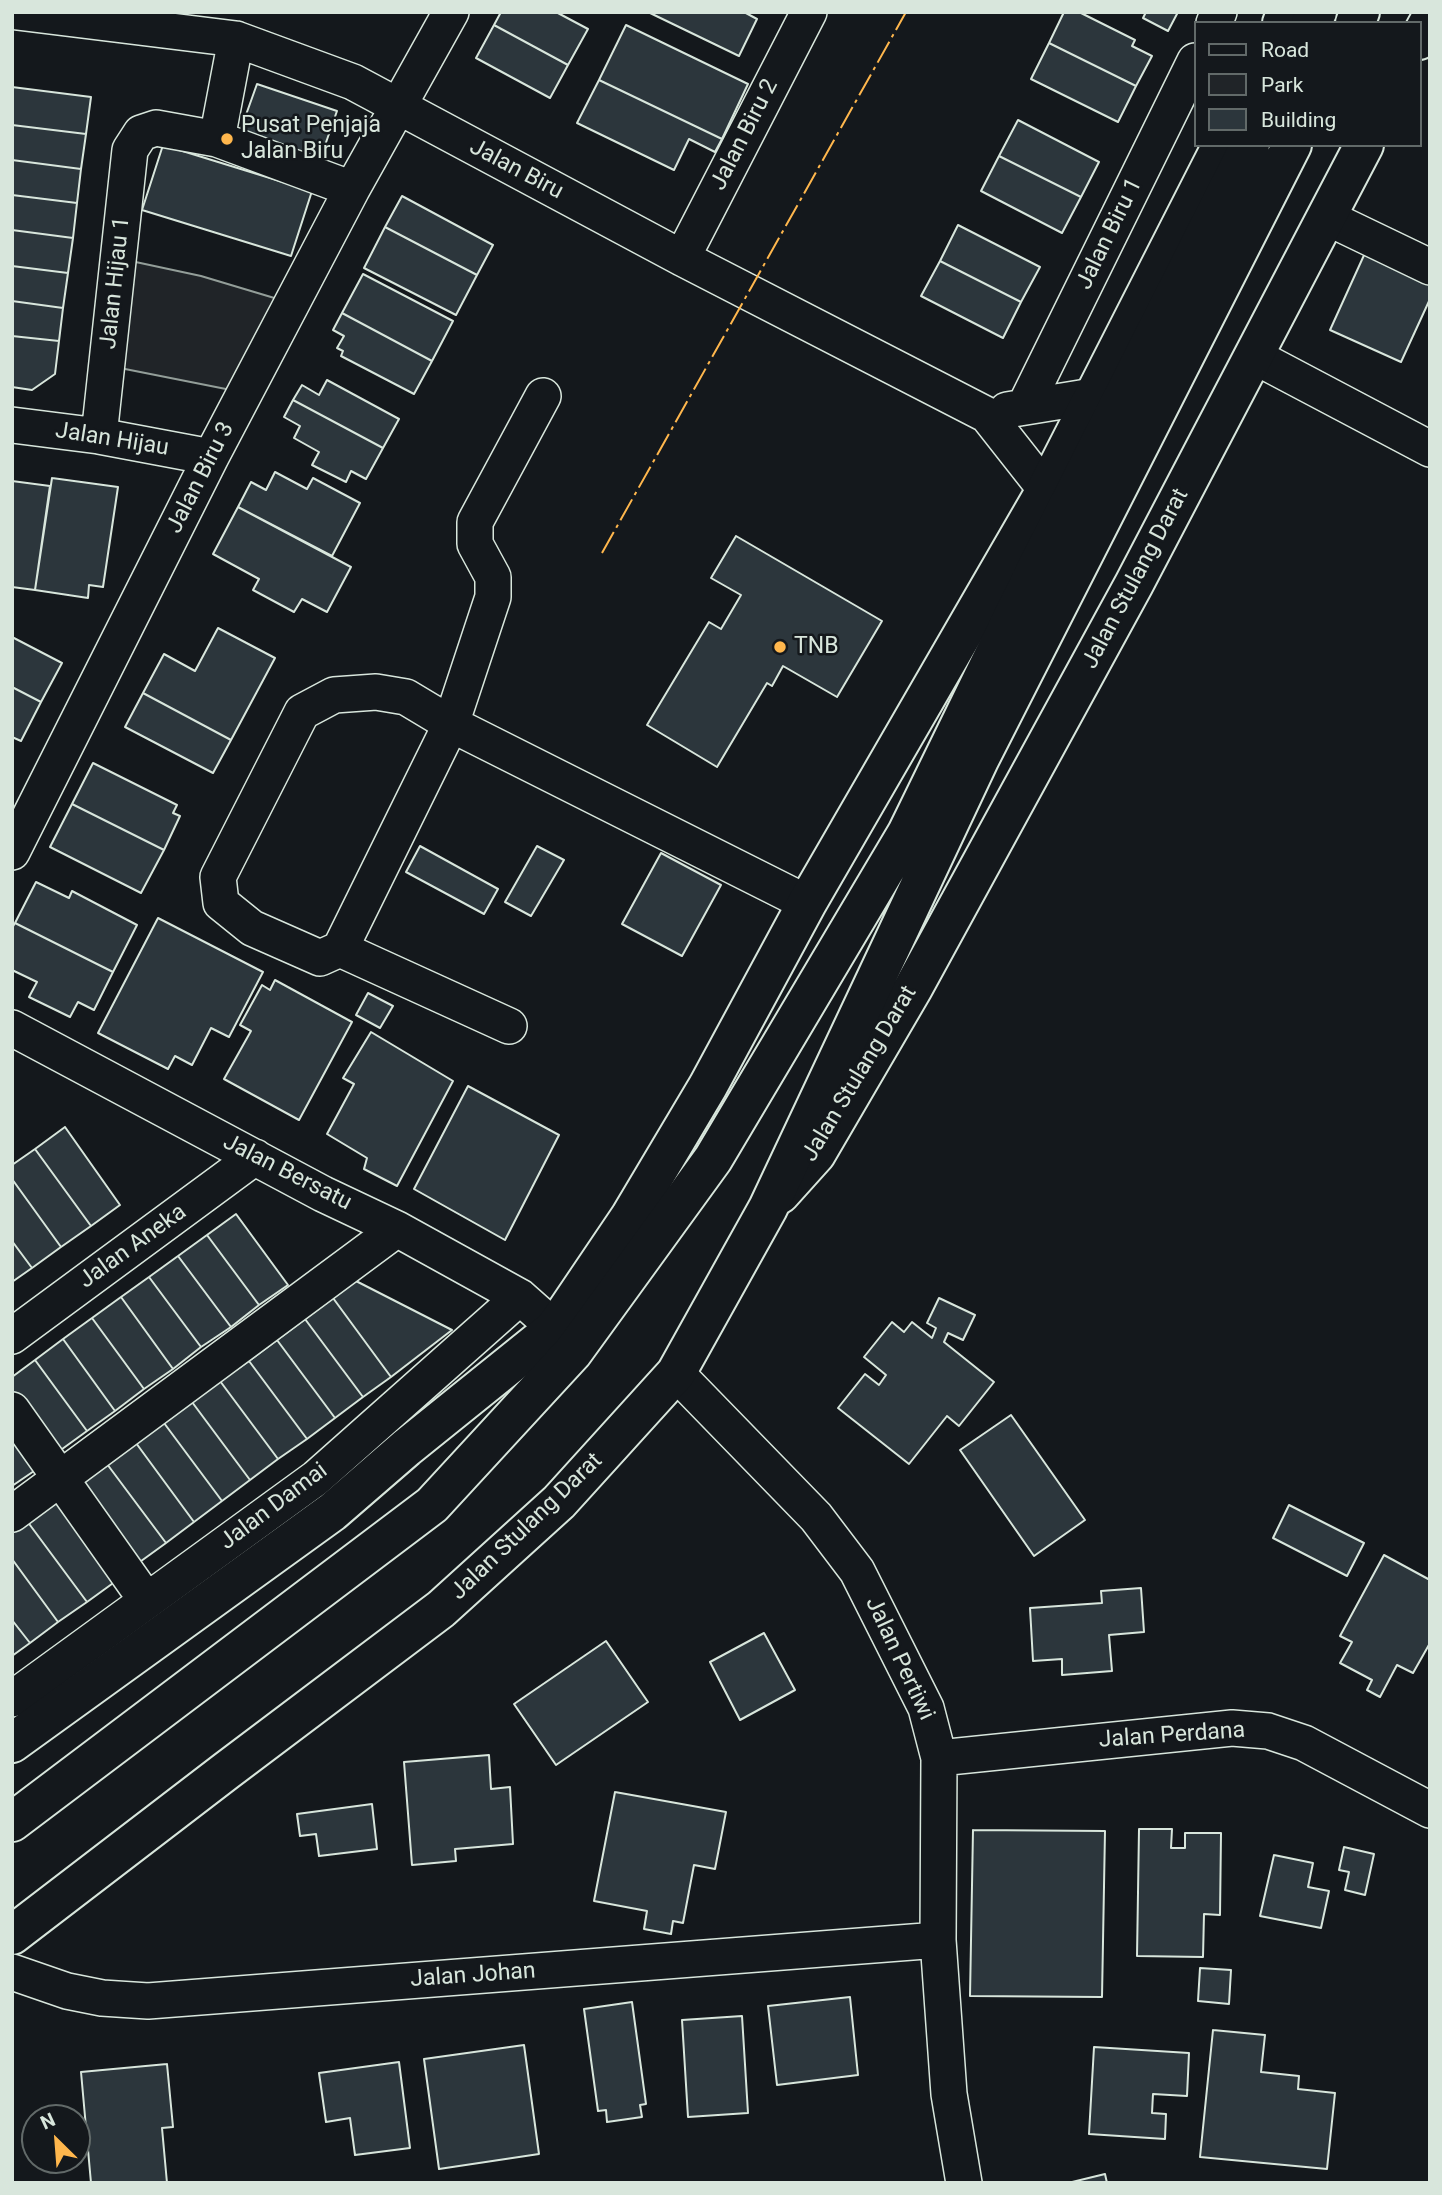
<!DOCTYPE html>
<style>
body{margin:0}
#map{position:relative;width:1442px;height:2195px;overflow:hidden;background:#14181c;font-family:Roboto,sans-serif}
canvas{display:block}
.frame{position:absolute;inset:0;border:14px solid #d8e6dc;pointer-events:none}
.legend{position:absolute;left:1194px;top:21px;width:228px;height:126px;box-sizing:border-box;background:#14181c;border:2px solid #626a69;margin:0;padding:9px 12px;list-style:none;font-size:21px;color:#d8e6dc}
.legend li{display:flex;align-items:center;gap:14px;height:35px}
.legend b{width:35px;border:2px solid #626a69}
.north{position:absolute;left:21px;top:2104px;width:70px;height:70px;box-sizing:border-box;background:#14181c;border:2px solid #626a69;border-radius:50%;rotate:335deg;font-size:19px;font-weight:700;line-height:28px;text-align:center;color:#d8e6dc}
.north::after{content:'';display:block;margin:auto;width:24px;height:32px;background:#ffb74d;clip-path:polygon(50% 0,100% 100%,50% 72%,0 100%)}
</style>
<div id="map">
<canvas width="1442" height="2195"></canvas>
<div class="frame"></div>
<ul class="legend">
<li><b style="height:9px;background:#14181c"></b>Road</li>
<li><b style="height:19px;background:#202428"></b>Park</li>
<li><b style="height:19px;background:#2c363c"></b>Building</li>
</ul>
<div class="north">N</div>
</div>
<script>
const ctx = document.querySelector('canvas').getContext('2d');
ctx.lineJoin = 'round';
function fill(path, color) { ctx.fillStyle = color; ctx.fill(path, 'evenodd'); }
const poly = rows => new Path2D(rows.map(r => 'M' + r).join(''));
function trace(path, color, width, dash) { ctx.strokeStyle = color; ctx.lineWidth = width; ctx.lineCap = dash ? 'butt' : 'round'; ctx.setLineDash(dash || []); ctx.stroke(path); }
function label(font, color, halo, rows, align = 'center') {
  ctx.font = font + ' Roboto,sans-serif'; ctx.lineWidth = 5; ctx.setLineDash([]); ctx.textBaseline = 'middle'; ctx.strokeStyle = halo; ctx.fillStyle = color; for (const [text, x, y, turn = 0] of rows) {
    ctx.save(); ctx.translate(x, y); ctx.rotate((+turn || 0) * Math.PI / 180); ctx.textAlign = isNaN(turn) ? turn : align; if (halo) ctx.strokeText(text, 0, 0); ctx.fillText(text, 0, 0); ctx.restore();
  }
}
const green = poly([
 [131,261,201,276,281,300,236,391,115,367,131,261]
]);
fill(green, '#202428');
trace(green, '#939e99', 2);
const building = poly([
 [501,12,556,12,588,29,568,65,494,25,501,12],
 [648,12,744,12,757,19,739,56,648,12],
 [1064,12,1079,12,1135,40,1132,46,1152,56,1136,86,1049,43,1064,12],
 [1146,12,1178,12,1168,31,1143,18,1146,12],
 [494,25,568,65,550,98,476,58,494,25],
 [626,25,748,84,722,139,599,80,626,25],
 [1049,43,1136,86,1118,122,1031,79,1049,43],
 [599,80,722,139,715,152,689,139,674,170,577,123,599,80],
 [257,84,337,111,316,171,237,140,257,84],
 [12,87,91,97,86,134,12,125,12,87],
 [1018,120,1099,162,1081,197,999,156,1018,120],
 [12,125,86,134,81,169,12,160,12,125],
 [163,145,312,191,291,256,142,210,163,145],
 [999,156,1081,197,1062,233,981,191,999,156],
 [12,160,81,169,77,203,12,195,12,160],
 [12,195,77,203,73,238,12,230,12,195],
 [402,196,493,245,477,275,385,227,402,196],
 [958,225,1040,267,1021,302,940,261,958,225],
 [385,227,477,275,456,315,364,268,385,227],
 [12,230,73,238,68,273,12,266,12,230],
 [1365,253,1430,282,1430,299,1401,362,1330,330,1365,253],
 [940,261,1021,302,1003,338,921,296,940,261],
 [12,266,68,273,63,308,12,301,12,266],
 [363,274,453,321,432,361,342,313,363,274],
 [12,301,63,308,59,341,12,336,12,301],
 [342,313,432,361,414,394,341,356,343,351,337,348,344,336,333,330,342,313],
 [12,336,59,341,55,374,32,390,12,387,12,336],
 [327,380,399,419,383,448,293,400,302,385,319,395,327,380],
 [293,400,383,448,366,479,351,471,346,482,312,465,319,452,294,438,300,426,284,417,293,400],
 [275,472,307,489,313,478,360,503,332,556,238,507,251,482,266,490,275,472],
 [52,478,118,487,103,587,89,585,88,598,35,590,52,478],
 [12,481,50,486,35,590,12,587,12,481],
 [238,507,351,567,327,612,302,599,294,612,253,590,259,579,213,554,238,507],
 [736,536,882,621,837,697,783,666,772,686,767,683,717,767,647,725,709,622,721,629,741,595,711,578,736,536],
 [218,628,275,658,231,740,143,693,164,654,195,671,218,628],
 [12,637,62,663,41,702,12,687,12,637],
 [12,687,41,702,21,741,12,737,12,687],
 [143,693,231,740,213,773,125,727,143,693],
 [93,763,177,805,173,813,180,816,164,850,72,804,93,763],
 [72,804,164,850,141,893,50,847,72,804],
 [420,846,498,889,484,914,406,872,420,846],
 [537,846,564,860,531,916,505,902,537,846],
 [661,853,721,885,682,956,622,924,661,853],
 [36,882,69,898,72,891,137,925,113,972,15,923,36,882],
 [158,918,263,972,229,1037,211,1028,192,1065,175,1056,168,1069,98,1033,158,918],
 [15,923,113,972,94,1010,78,1002,70,1017,29,997,37,982,12,970,12,928,15,923],
 [275,980,352,1022,299,1120,224,1079,251,1031,240,1025,262,985,270,990,275,980],
 [368,993,393,1006,380,1028,356,1015,368,993],
 [371,1032,453,1081,397,1186,364,1169,367,1158,327,1134,354,1084,343,1078,371,1032],
 [468,1086,559,1135,505,1240,414,1189,468,1086],
 [65,1127,120,1205,91,1226,35,1149,65,1127],
 [35,1149,91,1226,61,1247,12,1179,12,1165,35,1149],
 [12,1179,61,1247,32,1268,12,1241,12,1179],
 [236,1214,288,1285,259,1305,207,1235,236,1214],
 [207,1235,259,1305,231,1327,178,1256,207,1235],
 [12,1241,32,1268,12,1282,12,1241],
 [178,1256,231,1327,201,1347,149,1277,178,1256],
 [149,1277,201,1347,173,1369,121,1297,149,1277],
 [356,1281,452,1330,391,1377,333,1298,356,1281],
 [121,1297,173,1369,144,1389,92,1318,121,1297],
 [333,1298,391,1377,363,1397,305,1319,333,1298],
 [939,1298,975,1315,963,1340,948,1333,944,1342,994,1382,959,1426,947,1416,909,1464,838,1408,865,1374,879,1385,886,1375,864,1357,892,1322,904,1332,912,1322,932,1338,936,1328,927,1323,939,1298],
 [92,1318,144,1389,115,1411,63,1339,92,1318],
 [305,1319,363,1397,335,1418,277,1340,305,1319],
 [63,1339,115,1411,87,1431,35,1360,63,1339],
 [277,1340,335,1418,307,1439,249,1361,277,1340],
 [35,1360,87,1431,58,1452,12,1390,12,1377,35,1360],
 [249,1361,307,1439,278,1459,220,1381,249,1361],
 [220,1381,278,1459,250,1480,192,1402,220,1381],
 [192,1402,250,1480,222,1501,164,1423,192,1402],
 [1011,1415,1085,1520,1034,1556,960,1450,1011,1415],
 [164,1423,222,1501,194,1522,136,1443,164,1423],
 [12,1436,37,1469,12,1486,12,1436],
 [136,1443,194,1522,166,1543,107,1464,136,1443],
 [107,1464,166,1543,137,1564,80,1485,107,1464],
 [56,1500,116,1581,87,1602,27,1521,56,1500],
 [1289,1505,1364,1543,1347,1576,1273,1538,1289,1505],
 [27,1521,87,1602,58,1622,12,1559,12,1532,27,1521],
 [1384,1555,1430,1580,1430,1643,1413,1673,1397,1665,1380,1697,1367,1690,1372,1680,1340,1663,1352,1642,1340,1636,1384,1555],
 [12,1559,58,1622,30,1643,12,1620,12,1559],
 [1141,1588,1144,1632,1109,1635,1112,1671,1062,1675,1062,1659,1033,1661,1030,1608,1102,1603,1101,1591,1141,1588],
 [12,1620,30,1643,12,1656,12,1620],
 [764,1633,795,1690,740,1720,710,1662,764,1633],
 [606,1641,648,1702,556,1765,514,1704,606,1641],
 [489,1755,491,1789,510,1787,513,1844,455,1849,456,1861,412,1865,404,1762,489,1755],
 [615,1792,726,1812,715,1869,694,1865,683,1923,673,1921,671,1934,644,1929,647,1911,594,1901,615,1792],
 [372,1804,377,1849,319,1856,316,1834,300,1836,297,1814,372,1804],
 [1139,1829,1172,1829,1171,1848,1185,1848,1185,1833,1221,1833,1220,1915,1204,1914,1203,1957,1137,1956,1139,1829],
 [973,1830,1105,1831,1102,1997,970,1996,973,1830],
 [1344,1847,1374,1854,1365,1895,1345,1890,1349,1872,1339,1870,1344,1847],
 [1274,1855,1313,1863,1308,1887,1329,1891,1321,1928,1260,1916,1274,1855],
 [1200,1968,1231,1970,1229,2004,1198,2001,1200,1968],
 [850,1997,858,2075,777,2085,768,2006,850,1997],
 [632,2002,646,2104,640,2105,642,2117,607,2122,606,2110,598,2111,584,2009,632,2002],
 [742,2016,748,2113,688,2117,682,2020,742,2016],
 [1213,2030,1265,2035,1261,2072,1299,2076,1298,2089,1335,2093,1327,2169,1200,2157,1213,2030],
 [524,2045,539,2154,439,2169,424,2059,524,2045],
 [1094,2047,1189,2053,1187,2096,1153,2094,1152,2113,1166,2114,1165,2139,1089,2134,1094,2047],
 [399,2062,410,2148,355,2155,350,2118,326,2122,319,2073,399,2062],
 [167,2064,173,2127,162,2128,167,2183,91,2183,81,2072,167,2064],
 [1105,2174,1107,2183,1068,2183,1105,2174]
]);
fill(building, '#2c363c');
trace(building, '#d8e6dc', 2);
const minor = poly([
 [17,12,236,39,353,82,682,258,987,415,1046,490],
 [1214,23,1219,12],
 [217,139,236,39],
 [1326,217,1430,267],
 [682,258,809,12],
 [1254,356,1430,449],
 [1025,406,1195,61],
 [1007,410,1093,396],
 [12,425,99,436,211,457],
 [99,436,130,150,141,133,156,128,217,139,352,189],
 [12,852,211,457,352,189,451,12],
 [340,949,451,724,493,597,493,577,475,544,475,522,543,396],
 [509,1026,340,949,320,958,252,928,221,903,218,877,302,712,334,695,376,692,406,697,451,724,807,903],
 [12,1028,323,1194,397,1229,520,1297,555,1328],
 [12,1336,255,1157],
 [676,1373,816,1517,857,1571,926,1708,939,1758,938,1940,949,2094,964,2183],
 [12,1410,147,1601],
 [12,1514,397,1229],
 [12,1699,316,1478,520,1297],
 [939,1758,1232,1728,1268,1731,1304,1743,1430,1810],
 [12,1972,67,1991,102,1998,148,2001,938,1940]
]);
const major = poly([
 [1282,23,1287,12],
 [1419,40,1430,20],
 [780,1194,816,1154,913,988,1134,584,1364,145],
 [12,1743,332,1512,406,1448,555,1328,630,1217,708,1086,807,903,1046,490,1222,145]
]);
const highway = poly([
 [1311,23,1317,12],
 [1355,23,1360,12],
 [12,1822,432,1505,573,1352,713,1159,907,833,1039,563,1250,145],
 [12,1935,226,1771,441,1609,559,1502,676,1373,768,1208,979,760,1292,145]
]);
trace(minor, '#d8e6dc', 38);
trace(major, '#d8e6dc', 42);
trace(highway, '#d8e6dc', 42);
trace(minor, '#14181c', 35);
trace(major, '#14181c', 38);
trace(highway, '#14181c', 38);
trace(poly([
 [602,553,906,12]
]), '#ffb74d', 2, [24, 5, 3.5, 5]);
for (const [x, y, r, color] of [
 [227,139,7,"#ffb74d"],
 [780,647,7,"#ffb74d"]
]) { const dot = new Path2D(); dot.arc(x, y, r, 0, 2 * Math.PI); ctx.fillStyle = color; ctx.fill(dot); trace(dot, '#14181c', 2.5); }
label('23px', '#d8e6dc', '#14181c', [
 ["Pusat Penjaja",241,126],
 ["Jalan Biru",241,152],
 ["TNB",794,647]
], 'left');
label('23px', '#d8e6dc', '#14181c', [
 ["Jalan Biru 2",745,135,-63],
 ["Jalan Biru",516,170,28],
 ["Jalan Biru 1",1110,234,-64],
 ["Jalan Hijau 1",116,283,-84],
 ["Jalan Hijau",112,440,9],
 ["Jalan Biru 3",201,478,-63],
 ["Jalan Stulang Darat",1136,579,-62],
 ["Jalan Stulang Darat",860,1074,-59],
 ["Jalan Bersatu",287,1173,27],
 ["Jalan Aneka",133,1247,-36],
 ["Jalan Damai",274,1507,-37],
 ["Jalan Stulang Darat",527,1527,-44],
 ["Jalan Pertiwi",899,1659,65],
 ["Jalan Perdana",1172,1736,-4],
 ["Jalan Johan",473,1976,-4]
]);
</script>
